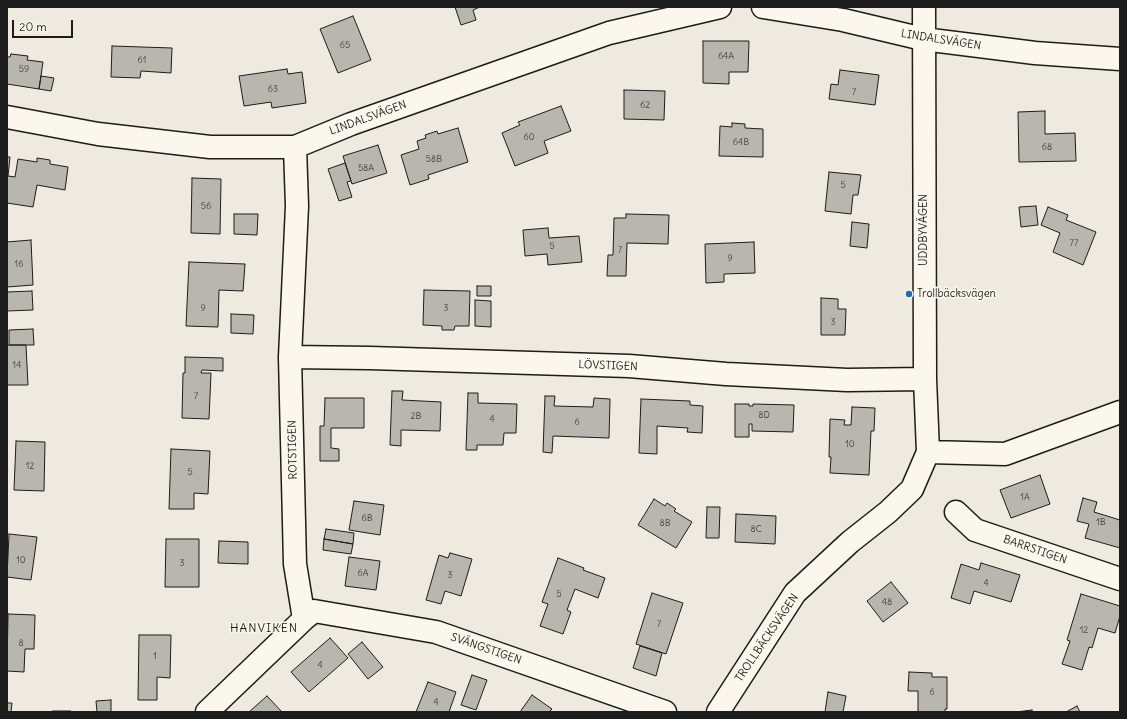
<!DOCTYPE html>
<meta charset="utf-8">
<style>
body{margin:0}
#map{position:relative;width:1127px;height:719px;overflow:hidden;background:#eeeadf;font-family:Delius,sans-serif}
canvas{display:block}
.frame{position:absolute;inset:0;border:8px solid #1c1c1c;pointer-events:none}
.scale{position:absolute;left:12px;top:20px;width:61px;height:18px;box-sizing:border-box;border:2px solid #1c1c1c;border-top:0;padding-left:5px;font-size:12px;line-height:14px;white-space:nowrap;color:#1c1c1c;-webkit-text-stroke:3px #fbf7ec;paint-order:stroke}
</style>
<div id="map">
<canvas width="1127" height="719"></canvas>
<div class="frame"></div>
<div class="scale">20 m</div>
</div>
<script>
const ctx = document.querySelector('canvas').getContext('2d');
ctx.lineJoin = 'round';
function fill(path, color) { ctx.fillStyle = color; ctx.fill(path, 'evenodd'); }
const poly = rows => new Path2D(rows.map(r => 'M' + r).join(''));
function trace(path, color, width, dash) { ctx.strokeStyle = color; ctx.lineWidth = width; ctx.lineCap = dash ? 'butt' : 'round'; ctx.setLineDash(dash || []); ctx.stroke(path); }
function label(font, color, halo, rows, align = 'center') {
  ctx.font = font + ' Delius,sans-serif'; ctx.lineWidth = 3; ctx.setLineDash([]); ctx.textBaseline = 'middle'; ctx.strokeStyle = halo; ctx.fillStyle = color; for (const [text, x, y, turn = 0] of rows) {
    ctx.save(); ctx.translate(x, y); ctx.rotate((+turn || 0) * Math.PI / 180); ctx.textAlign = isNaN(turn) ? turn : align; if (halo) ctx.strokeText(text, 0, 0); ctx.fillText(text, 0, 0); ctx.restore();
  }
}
const building = poly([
 [455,7,480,7,473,10,476,20,461,25,455,7],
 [353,16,371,60,338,73,320,29,353,16],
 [703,41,749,41,748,72,729,72,729,84,703,83,703,41],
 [112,46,172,48,171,73,141,71,140,78,111,77,112,46],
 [11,54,28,56,27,60,43,62,39,89,7,84,7,57,10,57,11,54],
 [287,69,288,74,302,72,306,103,272,108,271,102,244,106,239,76,287,69],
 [840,70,879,75,875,105,829,99,831,84,838,85,840,70],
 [41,76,54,78,51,91,39,89,41,76],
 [624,90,665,91,664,120,624,119,624,90],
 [561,106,571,131,544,141,548,153,515,166,502,133,520,125,518,122,561,106],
 [1045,111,1045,134,1075,133,1076,161,1019,162,1018,112,1045,111],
 [732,123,745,124,745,128,763,129,763,157,719,156,720,126,732,127,732,123],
 [458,128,468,162,428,175,429,179,410,185,401,155,419,149,417,141,426,138,425,135,437,131,438,134,458,128],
 [378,145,387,173,352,184,343,156,378,145],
 [7,157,10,157,8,176,15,177,18,159,37,162,37,158,50,160,50,164,68,167,65,190,37,185,33,207,7,203,7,157],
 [345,163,351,181,347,182,352,197,339,201,328,169,345,163],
 [829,172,861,175,858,195,853,195,851,214,825,211,829,172],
 [192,178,221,179,220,234,191,233,192,178],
 [1036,206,1038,225,1021,227,1019,207,1036,206],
 [1048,207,1068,215,1066,220,1096,232,1083,265,1053,252,1060,233,1041,225,1048,207],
 [234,214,258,214,257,235,234,234,234,214],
 [626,214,669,215,668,244,627,243,626,276,607,276,608,255,613,255,614,218,626,218,626,214],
 [852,222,869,224,867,248,850,246,852,222],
 [548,228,549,238,579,236,582,262,548,265,547,254,525,256,523,230,548,228],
 [31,240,33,285,7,287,7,242,31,240],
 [754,242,755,273,724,274,724,282,706,283,705,244,754,242],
 [189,262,245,264,243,291,219,290,218,327,186,326,189,262],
 [477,286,491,286,491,296,477,296,477,286],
 [424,290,470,291,469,326,455,326,454,330,442,330,442,326,423,325,424,290],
 [32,291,33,310,7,311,7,292,32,291],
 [821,298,838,299,838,309,846,309,845,335,821,335,821,298],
 [475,300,491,301,491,327,475,326,475,300],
 [231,314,254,315,253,334,231,333,231,314],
 [33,329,34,345,9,345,9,330,33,329],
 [7,345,26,345,28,385,7,385,7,345],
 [185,357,223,358,223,371,202,370,201,373,211,373,209,419,182,418,183,373,185,373,185,357],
 [392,391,403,391,402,400,441,402,440,431,401,430,401,446,390,445,392,391],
 [468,393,478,393,478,403,517,404,516,433,504,433,503,445,477,445,477,450,466,450,468,393],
 [545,396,555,396,554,406,593,407,594,398,610,399,609,438,553,436,552,453,543,452,545,396],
 [325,398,364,398,364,428,331,428,331,448,339,449,339,461,320,461,320,426,324,426,325,398],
 [641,399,690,401,690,405,703,406,702,433,687,432,688,428,657,426,657,454,639,453,641,399],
 [735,404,749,404,749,406,753,406,753,404,794,405,793,432,752,431,752,424,749,424,749,437,735,437,735,404],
 [852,407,875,408,874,431,871,431,869,475,830,473,831,457,829,457,830,419,845,420,844,425,851,425,852,407],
 [16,441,45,442,44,491,14,490,16,441],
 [171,449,210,451,208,494,194,493,194,509,169,509,171,449],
 [1040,475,1050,504,1011,518,1000,490,1040,475],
 [1083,498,1097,502,1094,512,1120,520,1120,548,1085,538,1089,524,1077,521,1083,498],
 [654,499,665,506,667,503,676,509,674,511,692,522,676,548,638,525,654,499],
 [354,501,384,505,380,535,349,530,354,501],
 [707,507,720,507,719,538,706,538,707,507],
 [736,514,776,516,775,544,735,542,736,514],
 [326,529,354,533,353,544,324,539,326,529],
 [9,534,37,537,31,580,7,577,9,534],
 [166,539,199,539,199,587,165,587,166,539],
 [324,539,353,544,351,554,323,550,324,539],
 [219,541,248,542,248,564,218,563,219,541],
 [450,553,472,559,461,596,445,591,441,604,426,600,439,555,448,558,450,553],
 [349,557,380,561,376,590,345,586,349,557],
 [558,558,584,568,583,570,605,578,598,598,575,589,567,610,571,612,563,634,540,626,548,604,542,602,558,558],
 [981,563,1020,575,1011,602,974,591,970,604,951,598,961,564,979,570,981,563],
 [891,582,908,603,883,622,867,601,891,582],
 [652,593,683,603,666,654,636,644,652,593],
 [1081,594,1120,606,1120,616,1115,633,1098,628,1092,648,1089,647,1082,670,1062,664,1070,641,1067,640,1081,594],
 [8,614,35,615,34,649,25,649,24,672,7,671,8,614],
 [139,635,171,635,170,678,157,677,157,700,138,700,139,635],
 [330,638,348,658,309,692,291,672,330,638],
 [362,642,383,667,368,679,348,654,362,642],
 [640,646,662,653,656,676,633,668,640,646],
 [909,672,932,673,932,677,947,677,947,709,945,709,945,712,918,712,918,691,908,691,909,672],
 [472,675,487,680,476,710,461,705,472,675],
 [428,682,456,692,449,712,416,712,428,682],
 [828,692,846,696,843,712,825,712,828,692],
 [532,695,552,709,549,712,520,712,532,695],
 [267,696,282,712,249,712,267,696],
 [111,700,111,712,97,712,96,701,111,700],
 [7,703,12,703,11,712,7,712,7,703],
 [1077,706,1080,712,1066,712,1077,706],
 [1032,710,1032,712,1016,712,1032,710],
 [53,711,71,711,71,712,53,712,53,711]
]);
fill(building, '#b9b6af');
trace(building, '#1c1c1c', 1);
const minor = poly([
 [763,7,843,20,923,39,1035,53,1120,59],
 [7,117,98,134,210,147,295,147,351,124,609,33,720,7],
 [290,357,370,358,629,366,726,374,847,380,925,379],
 [928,452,1005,454,1120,412],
 [956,512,975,530,1120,579],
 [304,619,314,611,436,632,665,712],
 [207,712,304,619,295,564,290,357,297,206,295,147],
 [718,712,795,593,850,542,888,512,912,489,928,452,925,379,924,7]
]);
trace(minor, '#1c1c1c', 25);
trace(minor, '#fbf7ec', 22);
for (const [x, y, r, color] of [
 [909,294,4,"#1f6fb2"]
]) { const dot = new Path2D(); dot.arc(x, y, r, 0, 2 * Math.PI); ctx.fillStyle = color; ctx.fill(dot); trace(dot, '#fbf7ec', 1.5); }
label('9px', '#434241', null, [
 ["65",345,45],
 ["64A",726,56],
 ["61",142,60],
 ["59",24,69],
 ["63",273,89],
 ["7",854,92],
 ["62",645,105],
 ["60",529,137],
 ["64B",741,142],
 ["68",1047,147],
 ["58B",434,159],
 ["58A",366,168],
 ["5",843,185],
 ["56",206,206],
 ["77",1074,243],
 ["5",552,246],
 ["7",620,250],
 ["9",730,258],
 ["16",19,264],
 ["9",203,308],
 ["3",446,308],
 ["3",833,322],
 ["14",17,365],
 ["7",196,396],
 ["8D",764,415],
 ["2B",416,416],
 ["4",492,419],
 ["6",577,422],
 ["10",850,444],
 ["12",30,466],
 ["5",190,472],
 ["1A",1025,497],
 ["6B",367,518],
 ["1B",1101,522],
 ["8B",665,523],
 ["8C",756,529],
 ["10",21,560],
 ["3",182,563],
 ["6A",363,573],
 ["3",450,575],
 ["4",986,583],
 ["5",559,594],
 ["48",887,602],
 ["7",659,624],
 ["12",1084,630],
 ["8",21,643],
 ["1",155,656],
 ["4",320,665],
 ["6",932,692],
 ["4",436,702]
]);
label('11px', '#1c1c1c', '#fbf7ec', [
 ["LINDALSVÄGEN",941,40,9],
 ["LINDALSVÄGEN",368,118,-20],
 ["UDDBYVÄGEN",924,230,-90],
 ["LÖVSTIGEN",608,366,2],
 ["ROTSTIGEN",293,450,-91],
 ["BARRSTIGEN",1035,550,19],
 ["TROLLBÄCKSVÄGEN",767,638,-56],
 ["SVÄNGSTIGEN",486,649,19]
]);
label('11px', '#1c1c1c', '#fbf7ec', [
 ["Trollbäcksvägen",917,294]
], 'left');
ctx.letterSpacing = '1px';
label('12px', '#1c1c1c', '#fbf7ec', [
 ["HANVIKEN",264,629]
]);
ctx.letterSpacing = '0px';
</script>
